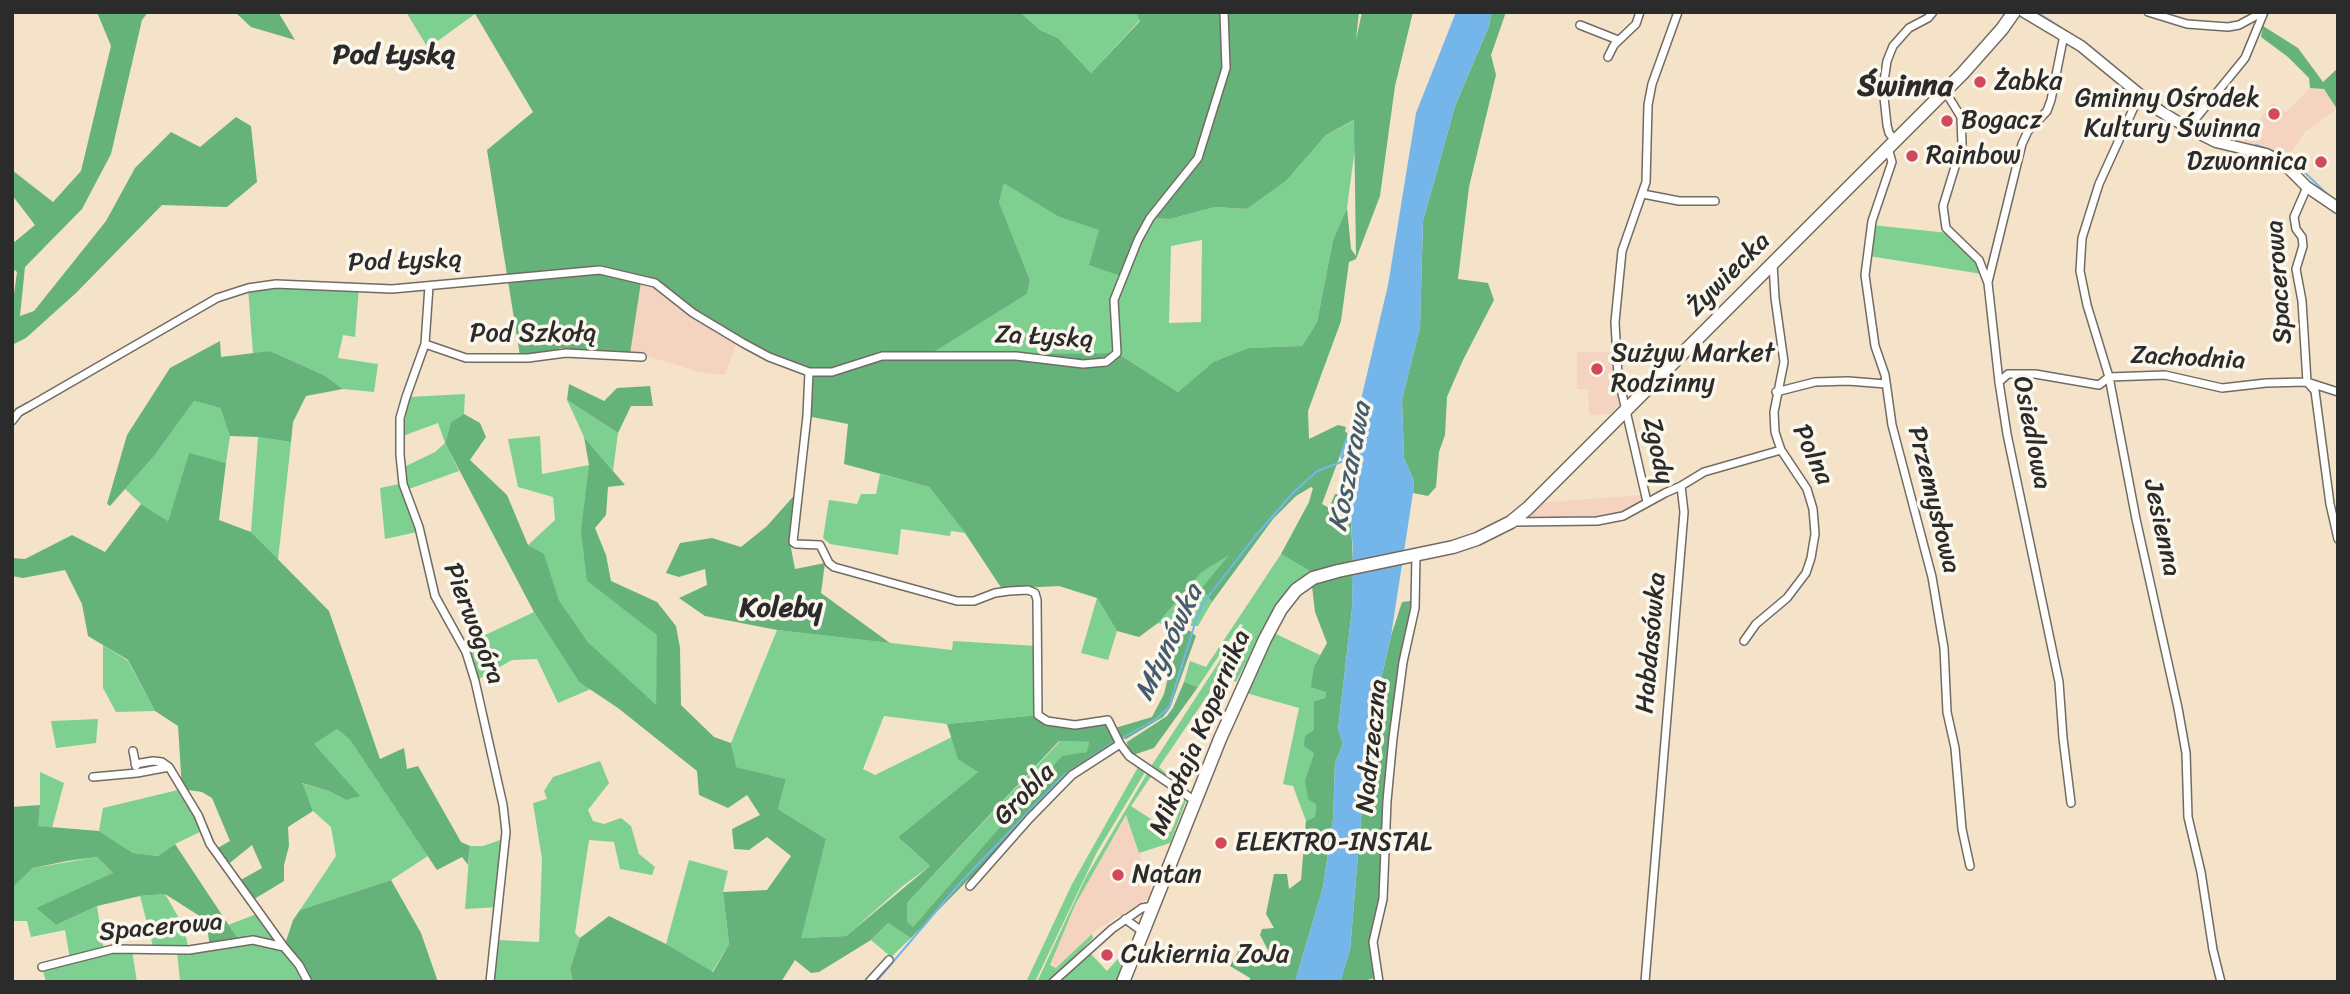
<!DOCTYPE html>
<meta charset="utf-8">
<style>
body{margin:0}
#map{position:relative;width:2350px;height:994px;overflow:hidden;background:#f5e3c9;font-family:Sriracha,sans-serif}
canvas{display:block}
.frame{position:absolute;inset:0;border:14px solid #2b2b2b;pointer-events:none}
</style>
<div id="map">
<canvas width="2350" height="994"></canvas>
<div class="frame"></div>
</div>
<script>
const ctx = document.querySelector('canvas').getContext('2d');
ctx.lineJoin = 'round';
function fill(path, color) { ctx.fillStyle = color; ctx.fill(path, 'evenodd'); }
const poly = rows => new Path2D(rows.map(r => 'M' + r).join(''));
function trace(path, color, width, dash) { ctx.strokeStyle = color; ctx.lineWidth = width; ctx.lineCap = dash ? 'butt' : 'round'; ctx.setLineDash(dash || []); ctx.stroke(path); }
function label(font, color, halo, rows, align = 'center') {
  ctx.font = font + ' Sriracha,sans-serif'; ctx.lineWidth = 7; ctx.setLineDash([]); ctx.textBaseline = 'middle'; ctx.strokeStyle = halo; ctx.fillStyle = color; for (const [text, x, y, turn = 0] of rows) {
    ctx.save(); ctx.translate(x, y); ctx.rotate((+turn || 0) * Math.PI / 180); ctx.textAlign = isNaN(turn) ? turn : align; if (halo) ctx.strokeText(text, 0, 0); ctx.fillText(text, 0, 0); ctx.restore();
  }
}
fill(poly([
 [2310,88,2324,89,2337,109,2305,132,2285,160,2239,147,2272,103,2286,112],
 [641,282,656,287,737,342,725,375,699,372,650,357,630,354],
 [1577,352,1614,352,1621,402,1611,414,1589,415,1588,389,1577,389],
 [1641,495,1644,502,1622,515,1596,519,1523,519,1537,503],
 [1127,814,1152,893,1149,898,1096,930,1056,968,1050,964,1075,905]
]), '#f4d3c0');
fill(poly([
 [406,12,474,12,475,14,428,48],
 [1020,12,1136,12,1140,20,1091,73,1058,38,1040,30],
 [1359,118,1347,208,1333,240,1317,322,1302,346,1248,348,1213,362,1178,392,1117,353,927,356,1027,294,1030,280,999,202,1004,182,1059,217,1100,230,1150,218,1170,219,1215,207,1247,209,1286,181,1326,135],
 [1202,240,1201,322,1169,323,1171,246],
 [1872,225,1948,233,1978,265,1982,274,1869,256],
 [359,287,355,337,343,335,338,358,378,364,374,392,343,389,324,375,270,351,253,354,248,288],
 [465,394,464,414,451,422,445,443,459,471,409,489,404,467,435,452,445,443,438,423,403,436,408,397],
 [567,400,618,433,613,471,584,437],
 [194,401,220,408,230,436,226,463,189,454,168,521,141,504,125,489,155,455],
 [540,436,542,474,589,465,587,581,658,635,656,706,588,642,559,600,544,555,528,545,555,520,553,497,518,487,508,439],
 [258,437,291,442,278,560,251,532],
 [880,474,929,487,965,533,951,531,950,536,901,529,898,555,830,544,823,538,829,500,857,504,861,494,876,494],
 [399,484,417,532,385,539,380,488],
 [1231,553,1203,588,1212,602,1198,626,1179,626,1178,628,1158,623,1202,572],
 [1281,554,1313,573,1290,586,1275,607,1236,682,1222,674,1159,767,1174,780,1172,783,1150,768,1243,625,1240,624,1198,687,1184,682,1190,661,1206,667],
 [1097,598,1117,631,1108,660,1081,653],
 [534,612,579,682,591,689,558,703,537,659,512,660,477,680,464,645],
 [777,630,952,650,953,641,1037,646,1038,715,947,724,884,716,863,769,875,775,952,737,978,772,898,837,930,866,904,885,846,936,800,938,826,839,778,809,786,779,735,767,731,743],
 [1274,633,1320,655,1314,666,1326,692,1325,698,1314,701,1314,753,1305,780,1316,804,1315,817,1306,821,1293,786,1283,784,1299,708,1246,693],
 [103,645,128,661,155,711,116,712,103,688],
 [98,719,96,743,56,748,51,721],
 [337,729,350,740,428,856,391,880,300,910,336,856,331,827,313,811,301,783,329,791,346,800,313,744],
 [1060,741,1089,742,1088,752,1062,757,913,927,907,923,907,903],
 [600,761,609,783,588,810,593,821,604,824,621,818,631,826,639,854,655,867,652,875,620,869,614,842,589,840,575,933,580,938,570,969,573,982,492,982,498,940,539,942,542,859,533,803,547,799,544,791,553,777],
 [1138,767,1145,772,1097,852,1035,982,1026,982,1072,884],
 [40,772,64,783,52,828,37,826,40,805],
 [1148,772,1152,775,1131,806,1171,832,1184,799,1186,801,1170,843,1139,853,1126,815,1075,905,1050,965,1056,968,1092,934,1093,938,1050,982,1037,982,1086,877],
 [182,789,204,830,175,844,158,856,133,853,99,831,103,808],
 [500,840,503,840,499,907,465,909,470,846,483,846],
 [97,857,114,874,36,908,56,925,97,906,104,951,132,950,137,982,46,982,42,967,70,959,65,930,31,937,27,921,12,921,12,888,33,868],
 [689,860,728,871,723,892,729,944,712,972,666,944],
 [165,894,183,925,189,950,239,941,228,925,259,913,308,982,180,982,177,951,154,950,140,896],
 [888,923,911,938,891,957,871,940],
 [1124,952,1128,955,1116,982,1060,982,1090,953,1107,971]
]), '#7ed091');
fill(poly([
 [97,12,148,12,142,20,111,154,82,209,25,267,20,316,34,311,106,221,135,168,171,132,200,147,236,117,251,126,257,182,227,207,162,205,76,293,26,338,12,345,12,309,17,272,12,268,12,244,35,225,12,195,12,170,53,202,81,171,111,46],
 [235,12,280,12,280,15,295,40,251,27],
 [474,12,1020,12,1040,30,1058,38,1091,73,1140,21,1136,12,1359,12,1356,40,1362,12,1413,12,1395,86,1380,196,1356,259,1349,262,1341,321,1308,411,1309,439,1338,425,1346,427,1345,431,1348,434,1322,504,1329,508,1335,494,1342,495,1351,522,1353,563,1313,573,1281,554,1309,502,1313,488,1311,487,1296,496,1273,519,1212,602,1202,588,1229,555,1202,572,1158,623,1139,637,1117,631,1097,598,1059,586,1002,589,965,533,929,487,844,464,848,424,807,416,809,372,743,343,655,283,641,282,630,354,560,348,556,353,520,356,487,150,533,112],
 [1354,120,1356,256,1351,249,1347,208,1333,240,1317,322,1302,346,1248,348,1213,362,1178,392,1117,353,929,355,1027,294,1030,280,999,202,1004,183,1059,217,1099,230,1089,265,1124,277,1150,218,1170,219,1215,207,1247,209,1286,181,1326,135],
 [1491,12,1506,12,1491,55,1496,75,1469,187,1458,279,1488,283,1494,300,1463,360,1447,397,1445,435,1439,452,1436,487,1428,496,1413,493,1414,481,1404,458,1402,399,1420,327,1423,221,1455,106,1489,26],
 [2263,26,2298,48,2323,82,2338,68,2337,109,2324,89,2310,88,2309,78,2288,57,2261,37],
 [220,341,221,357,270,351,324,375,343,389,306,396,293,422,291,442,258,437,230,436,220,408,194,401,155,455,110,506,107,504,127,435,170,368],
 [569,384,604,401,617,388,650,386,653,406,631,406,618,433,567,400],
 [464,414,480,423,486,437,470,460,507,495,528,545,544,554,559,600,588,642,656,705,657,635,587,581,581,531,589,465,584,437,625,485,608,487,606,515,595,528,606,555,611,581,657,602,676,626,680,648,681,705,714,737,731,743,736,767,786,779,778,809,826,839,801,938,846,936,930,866,898,837,978,772,958,759,947,724,1038,715,1047,721,1107,724,1118,742,1073,773,979,872,967,881,911,938,888,923,871,940,819,972,811,973,795,960,781,982,573,982,570,969,580,938,609,916,666,944,713,972,729,944,723,892,767,890,791,856,767,837,749,850,734,849,732,829,760,815,747,795,728,808,699,795,697,771,618,708,579,682,534,612,445,443,451,422],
 [1059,741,1089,742,1087,752,1062,756,913,927,907,922,907,903],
 [189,453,226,463,219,520,251,532,329,611,380,759,404,748,407,769,418,766,461,842,470,846,468,865,462,857,437,870,350,740,337,729,314,744,360,796,346,800,329,791,302,783,313,811,288,827,289,846,284,865,284,881,251,901,237,882,262,868,252,845,226,866,214,850,230,841,212,798,202,792,182,789,178,726,155,711,128,660,88,636,82,604,65,570,23,578,12,576,12,558,25,559,72,535,105,552,141,504,168,521],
 [799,490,791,548,795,569,825,563,821,593,890,643,777,630,705,616,679,598,707,585,705,569,679,577,666,573,680,543,712,538,741,547,767,526],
 [1353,573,1352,609,1338,729,1343,744,1335,763,1333,819,1323,887,1295,982,1250,982,1250,978,1230,966,1240,948,1254,949,1254,967,1262,963,1268,950,1260,935,1262,929,1274,928,1266,914,1274,874,1287,874,1289,889,1301,880,1306,821,1315,817,1316,804,1308,799,1305,780,1314,753,1304,746,1305,736,1314,730,1314,701,1325,698,1326,692,1311,687,1314,666,1327,643,1315,612,1312,586,1330,578],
 [1410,601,1413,608,1401,661,1381,898,1376,914,1375,978,1359,982,1340,982,1350,950,1368,736,1391,636,1402,602],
 [1180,629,1190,631,1196,636,1170,708,1163,717,1126,739,1120,738,1115,728,1152,717,1164,694],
 [1184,682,1198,687,1154,748,1133,755,1128,751,1127,742,1167,716,1173,708],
 [40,805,38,826,99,831,133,853,158,856,175,844,240,942,210,947,206,920,165,894,140,896,97,906,56,925,36,908,113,873,97,857,67,861,33,868,12,888,12,807],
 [391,880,421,933,438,982,308,982,284,947,293,920,300,910]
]), '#66b27b');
fill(poly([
 [1456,12,1491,12,1489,26,1455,106,1423,221,1420,327,1402,399,1404,458,1414,481,1413,493,1391,636,1368,736,1350,950,1340,982,1295,982,1323,887,1333,819,1335,763,1343,744,1338,729,1352,609,1353,552,1351,522,1342,495,1347,465,1340,457,1344,442,1355,425,1388,285,1416,113]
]), '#75b6ea');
trace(poly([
 [2037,12,2088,45,2166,109],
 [2256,145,2282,154],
 [2290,158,2329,196],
 [1122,738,1156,719,1169,707,1196,620,1204,602,1257,534,1293,493,1317,471,1344,461],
 [876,982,960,883,1064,775,1117,740]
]), '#75b6ea', 2);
const street = poly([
 [2148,12,2187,24,2228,27,2239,25,2263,12],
 [1580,25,1618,40],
 [1608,57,1614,45,1636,24,1640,12],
 [1945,91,1961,117,1962,144,1943,206,1946,228,1979,260,1988,283,1999,382,2007,434,2059,682,2063,738,2071,803],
 [2140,94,2099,184,2082,238,2080,271,2087,305,2109,377,2136,519,2178,708,2186,753,2188,817,2201,872,2213,950,2221,982],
 [2188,128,2245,58,2264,12],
 [1895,141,1889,133,1887,125,1883,88,1887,61,1893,46,1909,28,1928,18,1933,12],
 [1888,148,1892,162,1872,221,1865,275,1875,346,1885,375,1892,425,1932,577,1944,648,1947,712,1955,748,1962,829,1970,866],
 [2307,187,2294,217,2296,229,2302,237,2303,246,2296,269,2302,301,2307,382,2315,391,2330,504,2338,539],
 [1643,194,1679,201,1715,201],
 [1988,282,2022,144,2028,131,2047,111,2051,100,2064,35],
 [429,286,425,344,406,397,400,418,400,455,403,484,419,527,435,596,466,652,475,681,503,805,506,832,490,982],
 [425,344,466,358,528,358,566,353,642,357],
 [809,372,807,416,793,542,796,544,820,545,829,563,834,567,957,601,974,601,995,593,1009,591,1028,590,1035,593,1037,600,1038,715,1047,721,1075,725,1108,720,1120,744,1129,756,1195,801],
 [1999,382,2008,374,2035,374,2099,385,2109,377,2165,375,2222,388,2266,383,2307,382,2338,392],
 [1776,392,1815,382,1848,381,1886,384],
 [12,421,19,412,30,406,217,298,248,288,276,284,392,289,600,270,655,283,693,313,743,343,769,357,809,372,832,372,882,356,1016,356,1083,364,1106,362,1117,353,1114,300,1138,240,1150,218,1198,158,1226,68,1224,12],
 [1681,486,1704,472,1781,450],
 [1647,502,1618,376,1615,322,1622,251,1646,182,1648,105,1652,84,1678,12],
 [1511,522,1597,521,1623,516,1665,493,1681,486,1684,512,1645,982],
 [1744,641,1756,624,1787,598,1806,573,1811,558,1815,534,1813,509,1807,489,1781,450,1775,432,1774,412,1784,362,1775,298,1773,264],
 [133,751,136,766],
 [135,764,153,761,162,762,169,767],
 [93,777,137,773,169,767,198,815,210,844,284,947],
 [970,886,1029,819,1072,775,1120,744],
 [1125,919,1143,932],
 [42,967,113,949,189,950,253,940,284,947,299,965,308,982],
 [869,982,889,960],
 [1053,982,1112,929,1142,908,1153,906],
 [1379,982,1373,942,1383,899,1387,801,1393,738,1403,662,1415,608,1416,555]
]);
const secondary = poly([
 [2024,12,2081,46,2160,111,2188,128,2216,142,2266,154,2283,163,2307,187,2338,208]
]);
const primary = poly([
 [1123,982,1220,739,1265,639,1281,609,1296,590,1313,578,1338,571,1453,547,1477,539,1511,522,1528,508,1963,73,2002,29,2014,12]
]);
trace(street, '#726b62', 10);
trace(secondary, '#726b62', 13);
trace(primary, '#726b62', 15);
trace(street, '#fff', 7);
trace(secondary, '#fff', 10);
trace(primary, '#fff', 12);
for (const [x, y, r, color] of [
 [1980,82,7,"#d1495b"],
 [2274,114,7,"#d1495b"],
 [1947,121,7,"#d1495b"],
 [1912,156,7,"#d1495b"],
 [2321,162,7,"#d1495b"],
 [1597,369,7,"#d1495b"],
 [1221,843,7,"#d1495b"],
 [1118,875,7,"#d1495b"],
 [1107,955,7,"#d1495b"]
]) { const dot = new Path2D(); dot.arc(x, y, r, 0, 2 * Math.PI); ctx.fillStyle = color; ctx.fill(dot); trace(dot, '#fbf7ec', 2.5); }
label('26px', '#2b2b2b', '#fbf7ec', [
 ["Żabka",1994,82],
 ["Gminny Ośrodek",2260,99,"right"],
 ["Kultury Świnna",2260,129,"right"],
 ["Bogacz",1961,121],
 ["Rainbow",1926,156],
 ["Dzwonnica",2307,162,"right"],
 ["Sużyw Market",1611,354],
 ["Rodzinny",1611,384],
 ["ELEKTRO-INSTAL",1235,843],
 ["Natan",1132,875],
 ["Cukiernia ZoJa",1121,955]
], 'left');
label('26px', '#2b2b2b', '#fbf7ec', [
 ["Pod Łyską",405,262,-2],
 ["Żywiecka",1729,275,-45],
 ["Spacerowa",2280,282,-94],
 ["Pod Szkołą",533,334],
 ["Za Łyską",1044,338,3],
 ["Zachodnia",2188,359,3],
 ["Osiedlowa",2031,433,79],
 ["Zgody",1657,451,78],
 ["Polna",1812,455,65],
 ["Przemysłowa",1933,500,76],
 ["Jesienna",2161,528,78],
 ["Pierwogóra",473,624,69],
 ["Habdasówka",1652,643,-85],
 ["Mikołaja Kopernika",1201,733,-67],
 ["Nadrzeczna",1373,746,-84],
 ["Grobla",1025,795,-46],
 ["Spacerowa",161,928,-5]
]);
label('bold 28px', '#2b2b2b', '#fbf7ec', [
 ["Pod Łyską",394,56],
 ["Koleby",781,609]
]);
label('italic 28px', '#455c6e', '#fbf7ec', [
 ["Koszarawa",1351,467,-79],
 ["Młynówka",1170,643,-65]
]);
label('bold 30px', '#2b2b2b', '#fbf7ec', [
 ["Świnna",1905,87]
]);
</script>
